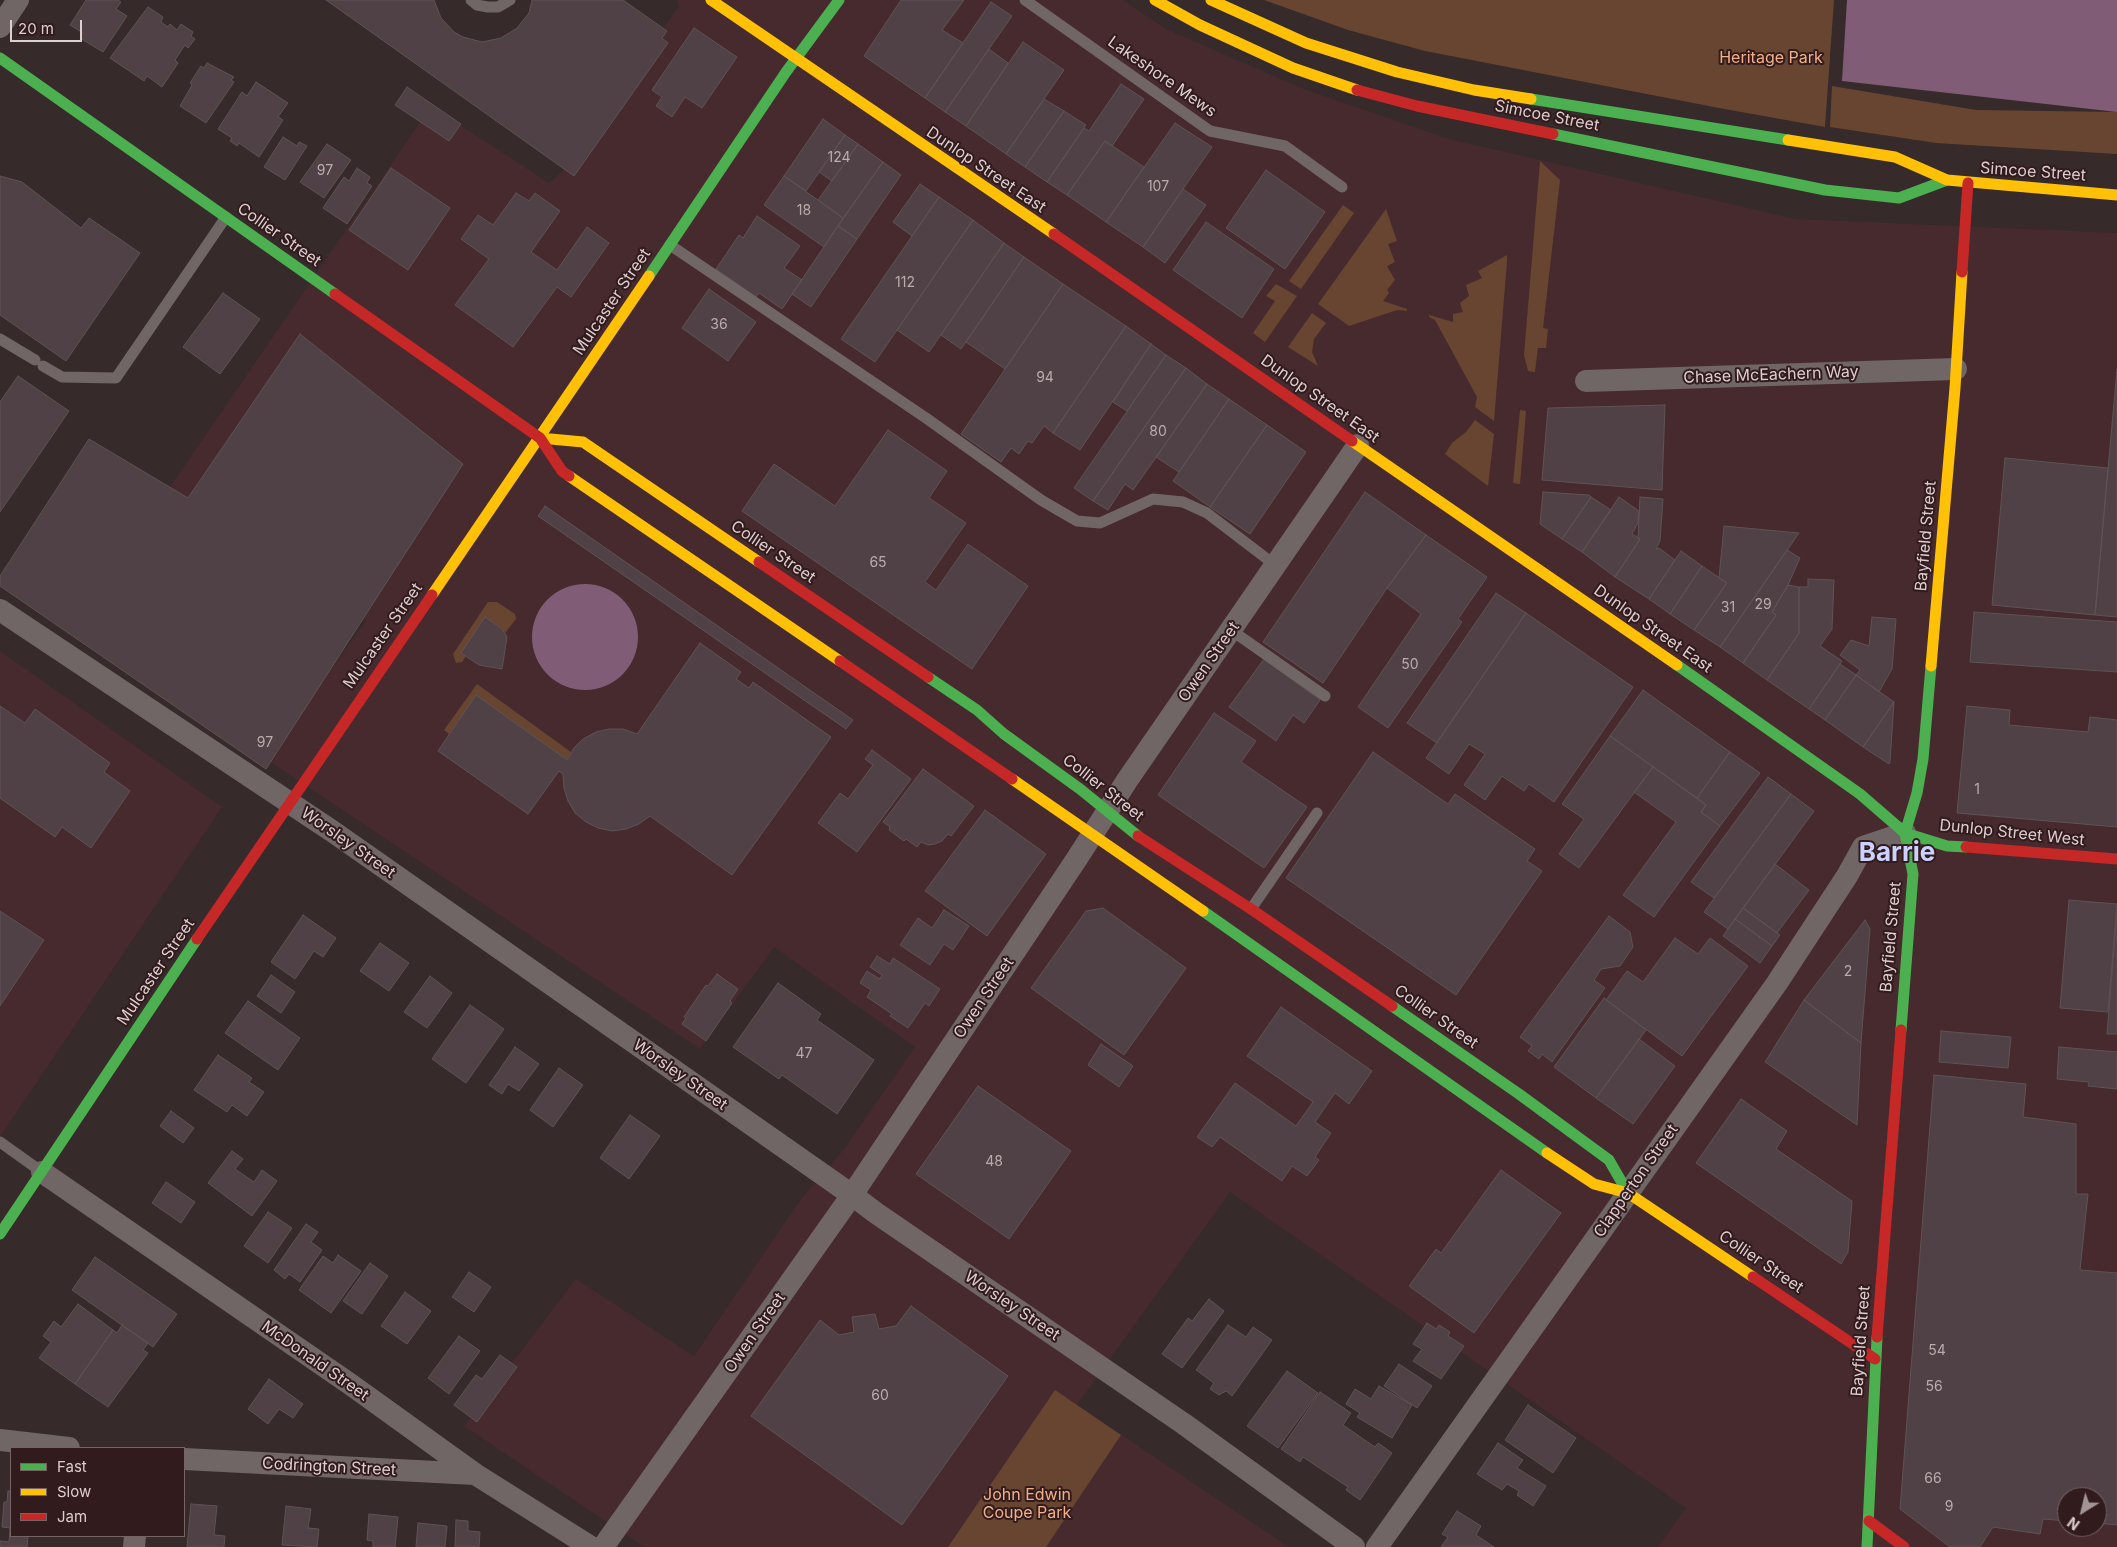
<!DOCTYPE html>
<style>
body{margin:0}
#map{position:relative;width:2117px;height:1547px;overflow:hidden;background:#362a2b;font-family:Inter,sans-serif}
canvas{display:block}
.legend{position:absolute;left:10px;top:1447px;width:175px;height:90px;box-sizing:border-box;background:#311b1d;border:1px solid #766364;margin:0;padding:6px 9px;list-style:none;font-size:15px;color:#dececf}
.legend li{display:flex;align-items:center;gap:10px;height:25px}
.legend b{width:25px;border:1px solid #766364}
.north{position:absolute;left:2057px;top:1487px;width:50px;height:50px;box-sizing:border-box;background:#311b1d;border:1px solid #766364;border-radius:50%;rotate:216deg;font-size:14px;font-weight:700;line-height:20px;text-align:center;color:#dececf}
.north::after{content:'';display:block;margin:auto;width:18px;height:22px;background:#a39596;clip-path:polygon(50% 0,100% 100%,50% 72%,0 100%)}
.scale{position:absolute;left:10px;top:20px;width:72px;height:22px;box-sizing:border-box;border:2px solid #dececf;border-top:0;padding-left:6px;font-size:15px;line-height:18px;white-space:nowrap;color:#dececf;-webkit-text-stroke:4px #311b1d;paint-order:stroke}
</style>
<div id="map">
<canvas width="2117" height="1547"></canvas>
<ul class="legend">
<li><b style="height:6px;background:#4caf50"></b>Fast</li>
<li><b style="height:6px;background:#ffc107"></b>Slow</li>
<li><b style="height:6px;background:#c62828"></b>Jam</li>
</ul>
<div class="north">N</div>
<div class="scale">20 m</div>
</div>
<script>
const ctx = document.querySelector('canvas').getContext('2d');
ctx.lineJoin = 'round';
function fill(path, color) { ctx.fillStyle = color; ctx.fill(path, 'evenodd'); }
const poly = rows => new Path2D(rows.map(r => 'M' + r).join(''));
function trace(path, color, width, dash) { ctx.strokeStyle = color; ctx.lineWidth = width; ctx.lineCap = dash ? 'butt' : 'round'; ctx.setLineDash(dash || []); ctx.stroke(path); }
function label(font, color, halo, rows, align = 'center') {
  ctx.font = font + ' Inter,sans-serif'; ctx.lineWidth = 4; ctx.setLineDash([]); ctx.textBaseline = 'middle'; ctx.strokeStyle = halo; ctx.fillStyle = color; for (const [text, x, y, turn = 0] of rows) {
    ctx.save(); ctx.translate(x, y); ctx.rotate((+turn || 0) * Math.PI / 180); ctx.textAlign = isNaN(turn) ? turn : align; if (halo) ctx.strokeText(text, 0, 0); ctx.fillText(text, 0, 0); ctx.restore();
  }
}
fill(poly([
 [677,0,1123,0,1166,29,1304,89,1449,139,1796,219,2117,233,2117,1547,1658,1547,1686,1508,1230,1192,1077,1405,1289,1547,644,1547,464,1426,576,1279,694,1356,801,1199,844,1149,915,1047,774,947,700,1049,266,759,366,621,170,487,431,106,549,183,567,167,679,6],
 [2067,1497,2097,1497,2097,1527,2067,1527],
 [0,651,222,807,0,1137]
]), '#462a2d');
fill(poly([
 [1264,0,1834,0,1825,127,1719,108,1425,51,1348,30],
 [1832,86,1976,110,2117,112,2117,154,1936,143,1830,127],
 [1540,161,1560,180,1543,328,1548,329,1546,348,1538,348,1535,372,1528,371,1524,355],
 [1343,205,1354,213,1301,289,1289,281],
 [1386,209,1397,241,1388,244,1395,262,1387,266,1395,280,1387,290,1389,293,1383,301,1407,309,1407,311,1397,310,1349,326,1318,304],
 [1507,255,1507,261,1494,421,1475,407,1477,397,1435,320,1429,317,1429,315,1453,322,1453,314,1463,312,1460,303,1469,296,1466,285,1482,278,1478,271],
 [1276,284,1297,296,1265,342,1253,333,1275,301,1266,296],
 [1312,313,1326,323,1314,339,1312,352,1318,366,1288,347],
 [1520,410,1526,411,1520,484,1513,483],
 [1475,420,1494,434,1488,486,1445,454,1452,443,1466,432],
 [488,602,497,602,515,614,516,619,505,633,502,629,485,618,461,653,466,656,462,662,456,663,453,654],
 [477,684,571,752,567,760,476,696,449,734,444,730],
 [1055,1390,1121,1435,1046,1547,948,1547]
]), '#684531');
fill(poly([
 [1847,0,2117,0,2117,112,1842,81],
 '532 637a53 53 0 1 1 106 0a53 53 0 1 1-106 0Z'
]), '#815c77');
const building = poly([
 [86,0,118,0,121,2,116,9,127,16,103,52,80,38,83,33,70,25,86,0],
 [326,0,434,0,441,18,454,32,463,37,482,42,501,38,517,28,529,13,532,0,623,0,667,31,662,38,668,43,574,176,326,0],
 [901,0,964,0,942,30,963,43,925,98,864,56,901,0],
 [991,2,1012,16,945,112,925,98,991,2],
 [148,7,163,17,161,22,168,27,170,24,177,30,181,24,193,32,191,36,195,39,188,48,185,45,175,60,178,63,162,87,147,76,144,81,110,58,148,7],
 [694,28,737,57,702,108,685,97,672,117,656,106,662,97,652,90,694,28],
 [1023,42,1064,70,1006,154,966,126,1023,42],
 [989,49,1008,63,966,126,945,112,989,49],
 [207,63,234,77,231,80,234,82,206,123,180,106,192,85,190,83,201,66,204,68,207,63],
 [256,82,288,103,278,117,283,120,259,157,239,143,237,146,230,141,232,138,218,129,242,92,247,96,256,82],
 [1121,84,1144,99,1112,146,1105,141,1067,195,1047,182,1084,128,1089,131,1121,84],
 [407,87,461,124,449,141,395,105,407,87],
 [1044,99,1064,111,1025,167,1006,154,1044,99],
 [1064,111,1086,125,1047,182,1025,167,1064,111],
 [823,119,845,135,806,191,784,176,823,119],
 [1175,123,1212,147,1143,247,1106,222,1175,123],
 [845,135,858,144,832,181,819,172,845,135],
 [283,137,297,146,299,142,307,146,285,180,264,167,283,137],
 [1105,141,1144,167,1106,222,1067,195,1105,141],
 [327,144,351,160,324,198,300,182,327,144],
 [858,144,883,162,843,218,818,200,858,144],
 [883,162,901,175,857,239,838,226,883,162],
 [357,168,370,177,367,183,372,186,347,224,323,208,344,177,349,181,357,168],
 [391,168,450,208,408,270,349,230,391,168],
 [1266,170,1325,212,1285,269,1226,228,1266,170],
 [0,176,22,182,81,228,89,218,140,253,66,361,0,315,0,176],
 [784,176,843,218,824,247,764,205,784,176],
 [920,184,939,197,912,236,893,222,920,184],
 [1183,189,1206,205,1165,263,1143,247,1183,189],
 [516,193,529,201,535,193,560,211,531,252,557,270,587,227,609,243,571,297,557,287,513,347,455,305,489,259,461,239,478,215,493,225,516,193],
 [939,197,973,220,875,362,841,339,939,197],
 [757,216,800,246,784,268,802,280,782,309,759,293,756,297,716,269,739,235,743,238,757,216],
 [973,220,1004,243,929,352,897,330,973,220],
 [1206,222,1274,269,1242,318,1173,270,1206,222],
 [838,226,857,239,811,307,792,294,838,226],
 [1004,243,1024,257,961,349,941,335,1004,243],
 [1024,257,1063,284,1005,369,966,342,1024,257],
 [1063,284,1126,326,1053,433,1044,426,1032,443,1028,441,1019,454,1011,448,1001,462,961,434,1063,284],
 [709,289,756,322,728,361,682,328,709,289],
 [223,293,260,319,220,374,183,347,223,293],
 [1126,326,1151,344,1080,450,1053,433,1126,326],
 [300,334,463,464,266,769,0,586,0,576,89,439,188,498,300,334],
 [1151,344,1166,355,1127,411,1113,402,1151,344],
 [1166,355,1186,368,1093,501,1074,488,1166,355],
 [1186,368,1207,384,1169,439,1133,490,1125,484,1108,510,1093,501,1186,368],
 [2117,369,2117,617,2095,615,2117,369],
 [18,376,69,411,0,512,0,402,18,376],
 [1207,384,1229,399,1179,472,1156,457,1207,384],
 [1229,399,1267,425,1210,507,1173,481,1229,399],
 [1665,405,1662,490,1542,480,1548,408,1665,405],
 [1267,425,1306,452,1250,534,1210,507,1267,425],
 [888,430,947,471,929,498,966,523,925,582,936,590,968,544,1028,586,972,669,742,511,774,464,835,506,888,430],
 [2005,458,2108,468,2095,615,1992,605,2005,458],
 [1365,492,1426,535,1387,588,1323,683,1263,642,1365,492],
 [1543,492,1589,495,1591,497,1562,539,1540,524,1543,492],
 [1591,497,1611,510,1582,552,1562,539,1591,497],
 [1619,497,1639,511,1638,523,1632,534,1640,539,1615,577,1582,552,1619,497],
 [1640,497,1663,499,1660,541,1656,549,1659,548,1675,560,1649,599,1615,577,1640,539,1638,538,1640,497],
 [545,506,853,720,846,729,538,516,545,506],
 [1724,526,1799,533,1720,647,1694,630,1727,583,1719,578,1724,526],
 [1426,535,1487,577,1458,619,1462,622,1388,728,1358,707,1421,614,1387,588,1426,535],
 [1787,550,1800,558,1788,585,1772,612,1776,615,1743,663,1720,647,1787,550],
 [1681,551,1702,566,1670,614,1649,599,1681,551],
 [1702,566,1727,583,1694,630,1670,614,1702,566],
 [1808,579,1834,580,1832,629,1820,646,1842,661,1809,709,1767,680,1799,633,1799,587,1808,587,1808,579],
 [1788,585,1799,587,1799,633,1767,680,1743,663,1776,615,1772,612,1788,585],
 [1496,593,1526,613,1437,743,1407,723,1496,593],
 [1974,612,2117,622,2117,672,1970,662,1974,612],
 [1526,613,1633,687,1554,802,1529,784,1524,791,1502,776,1485,800,1464,785,1485,754,1469,744,1449,774,1426,758,1526,613],
 [485,617,502,629,507,637,502,669,479,665,461,653,485,617],
 [1872,617,1896,619,1892,669,1879,692,1856,675,1860,670,1840,655,1851,640,1869,646,1872,617],
 [700,643,741,672,736,679,749,688,753,682,831,737,732,875,650,816,639,824,626,829,612,831,598,828,586,822,575,813,568,801,564,788,563,774,559,771,528,814,438,751,476,695,567,760,574,748,583,739,596,732,609,729,623,729,637,734,700,643],
 [1264,659,1320,700,1304,723,1293,715,1276,741,1229,707,1264,659],
 [1840,664,1856,675,1825,720,1809,709,1840,664],
 [1856,675,1894,702,1863,747,1825,720,1856,675],
 [1643,690,1730,752,1697,798,1610,736,1643,690],
 [1894,702,1890,762,1889,764,1863,747,1894,702],
 [0,706,25,723,35,709,110,763,104,772,130,791,91,848,62,827,55,837,0,798,0,706],
 [1967,706,2010,710,2009,725,2088,732,2090,717,2117,720,2117,827,1957,813,1967,706],
 [1214,713,1256,741,1241,762,1307,807,1264,868,1158,795,1214,713],
 [1610,736,1653,767,1579,868,1559,854,1584,819,1562,804,1610,736],
 [872,750,911,779,857,852,818,823,840,793,848,799,873,765,865,759,872,750],
 [1373,752,1448,804,1455,794,1535,849,1527,861,1542,871,1456,995,1286,878,1373,752],
 [1730,752,1760,773,1720,826,1701,812,1706,805,1697,798,1730,752],
 [1653,767,1706,805,1701,812,1720,826,1654,917,1623,895,1676,822,1634,792,1653,767],
 [923,769,974,806,951,836,948,834,942,841,935,844,928,845,921,842,917,847,906,839,904,841,889,830,890,827,883,822,923,769],
 [1768,777,1791,794,1714,898,1691,882,1768,777],
 [1791,794,1814,811,1728,929,1704,912,1791,794],
 [985,810,1046,854,987,936,925,891,985,810],
 [1775,864,1809,890,1777,933,1743,908,1775,864],
 [2069,900,2117,904,2108,1012,2060,1008,2069,900],
 [1103,908,1186,968,1124,1055,1031,988,1086,911,1103,908],
 [1743,908,1780,935,1772,946,1735,919,1743,908],
 [944,910,969,926,953,950,944,944,930,965,900,945,918,918,932,928,944,910],
 [0,911,44,940,0,1006,0,911],
 [2117,912,2117,1034,2107,1034,2117,912],
 [303,915,336,938,323,957,314,951,295,979,271,962,303,915],
 [1609,916,1630,932,1633,947,1620,966,1601,969,1594,980,1605,988,1552,1062,1542,1054,1539,1059,1528,1051,1532,1046,1520,1037,1609,916],
 [1735,919,1772,946,1760,963,1723,936,1735,919],
 [1865,920,1870,929,1861,1043,1804,1000,1865,920],
 [1675,938,1698,954,1710,938,1748,966,1682,1056,1606,1000,1627,971,1643,982,1675,938],
 [380,943,409,963,389,991,360,971,380,943],
 [877,956,890,964,893,958,940,989,929,1006,925,1003,908,1028,890,1016,892,1014,867,997,871,990,860,983,867,971,880,979,882,975,870,967,877,956],
 [717,974,738,989,730,1001,732,1003,706,1041,682,1024,686,1018,684,1017,706,985,708,986,717,974],
 [271,975,295,992,281,1013,257,996,271,975],
 [430,976,452,993,427,1028,404,1012,430,976],
 [778,983,821,1014,817,1020,874,1060,837,1114,782,1075,779,1079,733,1047,778,983],
 [1604,998,1646,1030,1596,1098,1554,1067,1604,998],
 [1804,1000,1861,1043,1857,1125,1765,1062,1804,1000],
 [248,1001,300,1038,278,1070,225,1033,248,1001],
 [470,1005,504,1029,466,1083,432,1059,470,1005],
 [1281,1007,1372,1071,1349,1104,1335,1093,1315,1122,1331,1133,1315,1157,1319,1160,1307,1176,1292,1166,1282,1181,1220,1137,1212,1147,1197,1137,1235,1083,1296,1126,1313,1102,1247,1056,1281,1007],
 [1941,1031,2011,1037,2008,1068,1939,1062,1941,1031],
 [1639,1039,1675,1066,1633,1124,1596,1098,1639,1039],
 [1101,1044,1133,1066,1119,1087,1088,1065,1101,1044],
 [515,1047,539,1064,519,1091,508,1084,502,1094,489,1085,515,1047],
 [2059,1047,2117,1052,2117,1089,2088,1086,2089,1082,2057,1079,2059,1047],
 [218,1055,252,1078,249,1082,264,1092,247,1116,232,1105,227,1112,194,1090,218,1055],
 [559,1068,583,1085,553,1127,530,1110,559,1068],
 [1934,1075,2026,1084,2023,1117,2076,1124,2076,1194,2088,1194,2080,1270,2117,1273,2117,1525,2097,1523,2097,1497,2067,1497,2067,1521,2043,1519,2040,1534,1993,1527,1980,1547,1950,1547,1900,1509,1934,1075],
 [978,1086,1071,1151,1009,1239,916,1174,978,1086],
 [1741,1099,1787,1131,1776,1149,1852,1201,1848,1252,1841,1264,1696,1163,1741,1099],
 [171,1111,194,1128,183,1143,160,1126,171,1111],
 [630,1115,660,1136,629,1179,600,1158,630,1115],
 [232,1151,243,1159,235,1169,254,1182,262,1170,277,1181,252,1216,208,1183,232,1151],
 [1501,1170,1561,1213,1474,1333,1409,1286,1436,1249,1441,1253,1501,1170],
 [166,1182,195,1202,181,1223,152,1203,166,1182],
 [268,1212,292,1228,268,1263,244,1246,268,1212],
 [306,1224,318,1232,311,1242,322,1250,300,1282,289,1274,285,1279,274,1270,306,1224],
 [338,1255,361,1271,331,1313,299,1290,323,1256,333,1263,338,1255],
 [95,1257,177,1314,153,1347,72,1290,95,1257],
 [370,1263,388,1276,362,1314,343,1301,370,1263],
 [469,1272,491,1287,474,1312,452,1297,469,1272],
 [405,1292,431,1311,407,1344,381,1326,405,1292],
 [1209,1299,1224,1311,1182,1368,1162,1354,1188,1318,1192,1321,1209,1299],
 [78,1304,113,1330,75,1384,39,1358,51,1342,43,1336,54,1321,61,1327,78,1304],
 [911,1306,1008,1376,902,1525,751,1416,820,1320,839,1335,854,1332,852,1317,875,1314,879,1329,896,1326,911,1306],
 [1427,1323,1436,1329,1439,1325,1450,1332,1448,1336,1464,1346,1441,1379,1413,1361,1422,1349,1413,1344,1427,1323],
 [122,1325,148,1343,143,1350,148,1353,108,1407,75,1384,113,1330,117,1333,122,1325],
 [1228,1325,1246,1337,1253,1327,1272,1340,1232,1396,1226,1391,1219,1395,1210,1389,1214,1383,1196,1370,1228,1325],
 [459,1336,480,1351,449,1394,428,1378,459,1336],
 [500,1355,517,1367,477,1422,454,1405,476,1375,482,1379,500,1355],
 [1399,1364,1432,1386,1417,1408,1384,1386,1399,1364],
 [1287,1371,1318,1393,1278,1448,1247,1426,1287,1371],
 [269,1379,303,1404,293,1418,279,1409,268,1424,248,1409,269,1379],
 [1379,1386,1412,1405,1392,1438,1357,1417,1360,1413,1346,1404,1355,1389,1371,1399,1379,1386],
 [1320,1392,1351,1413,1343,1425,1375,1447,1378,1443,1392,1453,1360,1500,1346,1490,1348,1487,1303,1457,1300,1462,1281,1449,1320,1392],
 [1528,1405,1576,1438,1553,1473,1505,1440,1528,1405],
 [1498,1443,1523,1460,1517,1468,1546,1486,1533,1506,1517,1495,1519,1491,1507,1484,1502,1490,1477,1474,1498,1443],
 [8,1491,11,1491,11,1536,28,1536,27,1547,0,1547,0,1541,9,1542,10,1528,2,1527,4,1502,7,1502,8,1491],
 [191,1504,217,1506,214,1535,225,1536,224,1547,187,1547,191,1504],
 [286,1506,311,1509,308,1528,319,1529,317,1547,282,1545,286,1506],
 [1457,1511,1481,1526,1476,1535,1494,1547,1441,1547,1448,1537,1442,1534,1457,1511],
 [369,1514,398,1517,395,1547,373,1547,373,1541,367,1540,369,1514],
 [456,1520,468,1521,468,1531,480,1532,479,1547,455,1547,456,1520],
 [418,1523,447,1526,445,1547,416,1547,418,1523]
]);
fill(building, '#504146');
trace(building, '#5e5355', 1);
trace(poly([
 [471,0,477,5,488,7,498,7,510,0],
 [1025,0,1210,131,1285,146,1342,187],
 [670,245,926,418,1041,500,1077,521,1100,523,1153,499,1183,502,1207,513,1275,565],
 [0,339,35,360],
 [43,366,62,377,116,378,226,217],
 [1231,630,1325,696],
 [1251,909,1317,813],
 [0,1142,42,1172]
]), '#706666', 11);
trace(poly([
 [0,27,18,0],
 [1586,381,1956,369],
 [0,610,332,831,852,1195,876,1213,1184,1424,1354,1547],
 [42,1172,350,1384,475,1474,591,1547],
 [0,1440,69,1448],
 [184,1459,475,1474],
 [134,1547,135,1536],
 [603,1547,852,1195,1076,860,1128,779,1358,445],
 [1377,1547,1777,983,1847,876,1863,847,1905,833]
]), '#706666', 22);
trace(poly([
 [0,58,335,294],
 [1531,99,1788,140],
 [1553,134,1825,190,1899,198,1947,180],
 [649,276,786,72,839,0],
 [1677,665,1860,794,1905,833,1947,846,1966,847],
 [928,677,977,710,1004,734,1080,789,1138,836],
 [1203,911,1547,1153],
 [1392,1006,1519,1094,1609,1160,1628,1193],
 [1901,1030,1913,874,1905,833,1917,793,1923,759,1931,666],
 [0,1234,197,939],
 [1867,1547,1877,1337]
]), '#4caf50', 11);
trace(poly([
 [711,0,1054,234],
 [1155,0,1200,25,1293,68,1357,90],
 [1211,0,1306,43,1397,72,1474,90,1531,99],
 [1788,140,1895,157,1947,180,2117,195],
 [540,438,583,442,759,562],
 [1352,441,1677,665],
 [569,476,840,661],
 [432,595,649,276],
 [1931,666,1955,388,1962,272],
 [1012,779,1203,911],
 [1547,1153,1594,1184,1628,1193,1753,1277]
]), '#ffc107', 11);
trace(poly([
 [1357,90,1417,106,1553,134],
 [1054,234,1352,441],
 [1962,272,1968,183],
 [335,294,540,438,562,471,569,476],
 [759,562,928,677],
 [840,661,1012,779],
 [1138,836,1251,909,1392,1006],
 [1966,847,2117,859],
 [197,939,432,595],
 [1753,1277,1875,1359],
 [1877,1337,1901,1030],
 [1869,1521,1904,1547]
]), '#c62828', 11);
label('14px', '#baabad', null, [
 ["124",839,158],
 ["97",325,171],
 ["107",1158,187],
 ["18",804,211],
 ["112",905,283],
 ["36",719,325],
 ["94",1045,378],
 ["80",1158,432],
 ["65",878,563],
 ["29",1763,605],
 ["31",1728,608],
 ["50",1410,665],
 ["97",265,743],
 ["1",1977,790],
 ["2",1848,972],
 ["47",804,1054],
 ["48",994,1162],
 ["54",1937,1351],
 ["56",1934,1387],
 ["60",880,1396],
 ["66",1933,1479],
 ["9",1949,1507]
]);
label('16px', '#f3af88', '#311b1d', [
 ["Heritage Park",1771,58],
 ["John Edwin",1027,1495],
 ["Coupe Park",1027,1513]
]);
label('16px', '#dececf', '#311b1d', [
 ["Lakeshore Mews",1162,77,35],
 ["Simcoe Street",1547,116,11],
 ["Dunlop Street East",986,170,34],
 ["Simcoe Street",2033,172,4],
 ["Collier Street",279,235,35],
 ["Mulcaster Street",612,302,-56],
 ["Chase McEachern Way",1771,375,-2],
 ["Dunlop Street East",1320,399,35],
 ["Bayfield Street",1926,536,-85],
 ["Collier Street",773,552,34],
 ["Dunlop Street East",1653,629,35],
 ["Mulcaster Street",383,636,-55],
 ["Owen Street",1209,662,-55],
 ["Collier Street",1103,788,38],
 ["Dunlop Street West",2012,833,6],
 ["Worsley Street",348,843,35],
 ["Bayfield Street",1891,937,-85],
 ["Mulcaster Street",156,972,-56],
 ["Owen Street",984,998,-56],
 ["Collier Street",1436,1017,35],
 ["Worsley Street",680,1075,35],
 ["Clapperton Street",1636,1181,-55],
 ["Collier Street",1761,1262,34],
 ["Worsley Street",1012,1306,34],
 ["Owen Street",755,1333,-55],
 ["Bayfield Street",1861,1341,-86],
 ["McDonald Street",315,1361,35],
 ["Codrington Street",329,1467,3]
]);
label('bold 26px', '#ccd1fd', '#311b1d', [
 ["Barrie",1897,853]
]);
</script>
